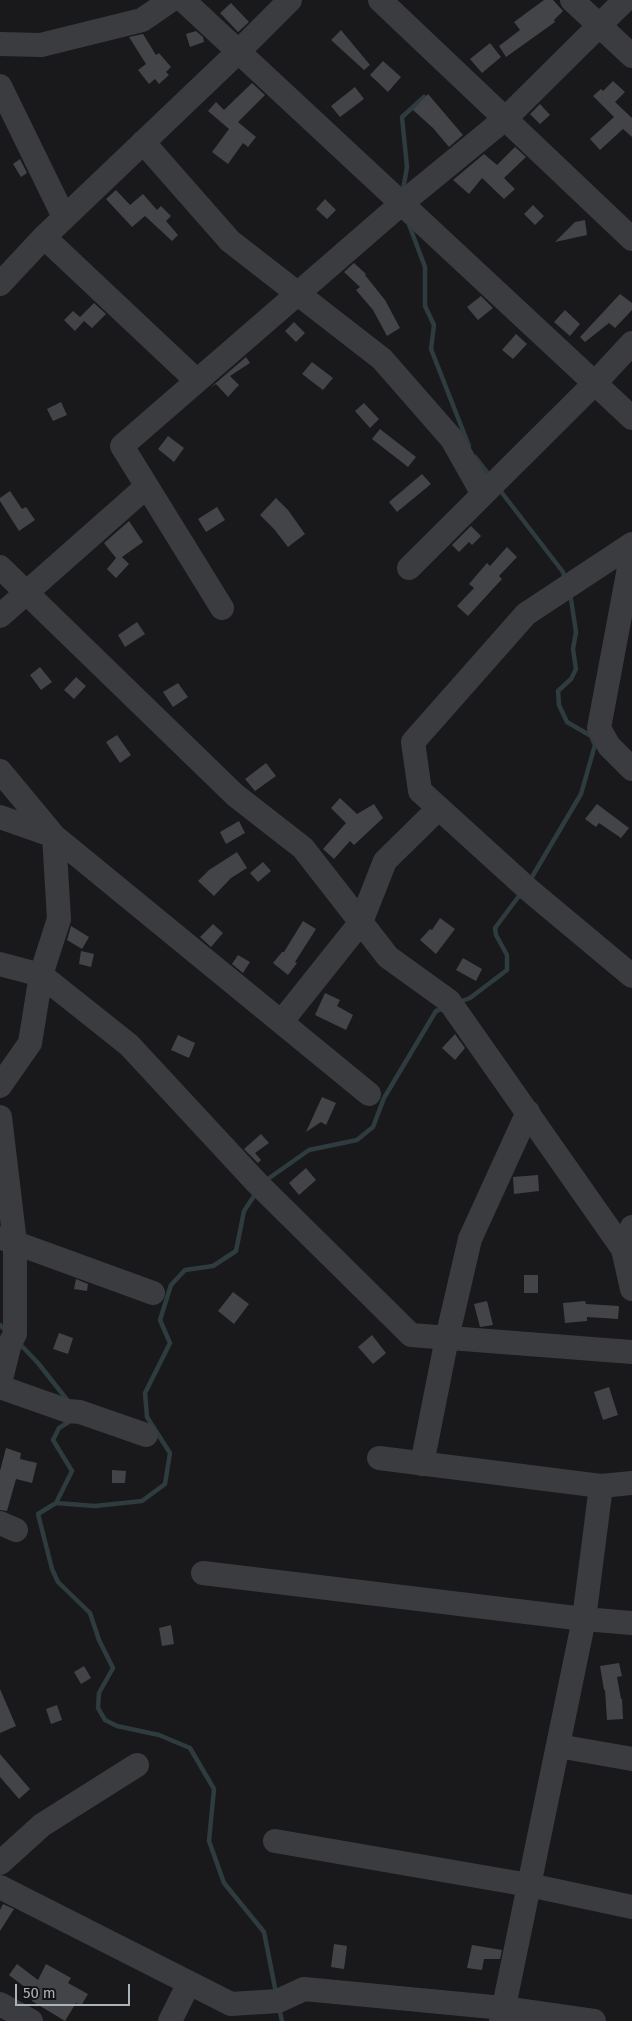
<!DOCTYPE html>
<style>
body{margin:0}
#map{position:relative;width:632px;height:2021px;overflow:hidden;background:#19191b;font-family:"Fira Sans",sans-serif}
canvas{display:block}
.scale{position:absolute;left:15px;top:1984px;width:115px;height:22px;box-sizing:border-box;border:2px solid #abb3ba;border-top:0;padding-left:6px;font-size:15px;line-height:18px;white-space:nowrap;color:#abb3ba;-webkit-text-stroke:4px #141416;paint-order:stroke}
</style>
<div id="map">
<canvas width="632" height="2021"></canvas>
<div class="scale">50 m</div>
</div>
<script>
const ctx = document.querySelector('canvas').getContext('2d');
ctx.lineJoin = 'round';
const poly = rows => new Path2D(rows.map(r => 'M' + r).join(''));
function trace(path, color, width, dash) { ctx.strokeStyle = color; ctx.lineWidth = width; ctx.lineCap = dash ? 'butt' : 'round'; ctx.setLineDash(dash || []); ctx.stroke(path); }
function fill(path, color) { ctx.fillStyle = color; ctx.fill(path, 'evenodd'); }
trace(poly([
 [403,190,407,167,402,117,424,97],
 [408,222,425,267,425,306,434,325,431,349,469,446],
 [475,457,490,476],
 [499,489,563,572,565,579],
 [529,882,581,794,595,745,591,736,567,722,559,705,558,691,571,679,576,669,573,649,576,632,570,593],
 [459,1002,470,998,507,970,507,955,496,935,495,928,522,892],
 [265,1181,309,1150,357,1140,373,1127,384,1098,436,1011,445,1008],
 [0,1325,7,1332],
 [18,1342,38,1363,68,1401],
 [72,1420,59,1428,53,1440,72,1471,56,1503,38,1514,52,1569,58,1582,90,1613,99,1640,113,1668,99,1693,98,1708,105,1720,117,1726,159,1735,190,1748,214,1789,209,1841,224,1883,264,1932,276,1993],
 [56,1503,95,1506,142,1501,165,1484,170,1453,147,1417,145,1393,170,1343,160,1320,171,1285,185,1270,213,1266,236,1251,244,1211,256,1193],
 [279,2008,282,2021]
]), '#2e3b3f', 4.5);
fill(poly([
 [544,0,553,0,563,11,554,20,555,22,506,57,499,46,520,30,514,22],
 [231,3,249,22,238,32,220,13],
 [341,30,370,65,364,70,331,40],
 [196,31,203,37,204,42,190,47,186,34],
 [143,34,156,55,159,53,171,67,166,72,169,75,159,84,155,79,149,84,138,70,146,64,129,37],
 [490,43,501,57,482,73,470,59],
 [383,61,401,77,388,92,370,75],
 [613,81,625,92,615,102,632,118,632,137,623,129,600,150,590,139,614,117,593,96,601,89,603,91],
 [252,83,265,95,238,122,256,137,248,147,243,143,228,164,212,152,229,129,208,111,216,102,224,110],
 [355,87,364,99,340,117,331,106],
 [428,94,463,135,449,147,433,128,413,110],
 [540,104,550,115,540,124,530,114],
 [515,147,526,157,504,178,515,189,504,199,482,178,469,194,453,180,484,154,497,165],
 [20,159,27,173,21,177,13,164],
 [116,190,130,205,143,194,157,210,161,206,171,216,166,221,178,235,172,241,145,216,132,227,106,199],
 [325,199,336,210,327,219,316,209],
 [533,205,544,216,535,225,524,214],
 [585,220,587,235,555,242,575,222],
 [354,263,366,274,365,275,385,300,400,328,387,336,373,310,356,290,360,287,344,272],
 [620,294,632,303,632,310,615,328,609,323,585,342,580,337],
 [481,296,493,308,478,320,467,307],
 [94,303,106,314,92,328,84,321,75,331,64,320,73,311,80,317],
 [565,310,580,324,570,336,554,322],
 [294,322,305,333,296,342,285,331],
 [516,334,527,344,513,359,502,350],
 [246,357,250,363,230,376,239,385,228,397,216,384,210,388],
 [312,362,333,378,323,390,302,374],
 [61,402,67,415,53,421,47,409],
 [364,403,379,419,370,428,355,411],
 [380,429,416,457,408,467,372,439],
 [168,436,184,448,174,462,158,449],
 [422,474,431,484,397,512,389,502],
 [10,491,22,509,26,507,35,520,19,531,0,501,0,498],
 [276,498,288,510,305,534,288,547,274,529,260,515],
 [217,507,225,520,206,532,198,519],
 [129,521,143,542,122,557,129,564,116,578,107,569,116,558,104,543],
 [471,526,481,536,472,545,469,542,459,552,452,545],
 [507,547,517,557,499,576,502,579,468,616,457,606,474,588,469,584,487,563,490,566],
 [137,622,145,634,125,647,118,635],
 [40,667,52,682,41,690,30,675],
 [76,677,86,686,74,699,64,690],
 [178,683,188,697,173,707,163,692],
 [117,735,131,755,120,763,106,742],
 [266,763,276,776,255,791,245,779],
 [340,798,357,814,374,804,383,818,354,845,350,841,334,859,323,849,346,823,331,808],
 [597,804,629,828,621,838,599,823,596,827,585,819],
 [239,821,245,833,226,844,220,832],
 [237,852,247,868,231,878,214,896,198,881,209,870],
 [263,862,271,871,258,882,250,873],
 [440,918,455,929,436,954,420,940,430,929,432,930],
 [303,921,316,929,295,962,297,963,288,975,273,963,282,952,284,952],
 [213,924,223,933,211,947,200,937],
 [71,926,89,937,82,949,67,940],
 [81,951,94,954,91,967,79,964],
 [238,955,250,962,243,973,232,964],
 [463,958,482,969,476,981,456,970],
 [325,993,340,1000,337,1006,353,1015,346,1030,315,1015],
 [455,1034,465,1048,455,1060,442,1048],
 [178,1035,195,1043,189,1058,171,1050],
 [322,1097,336,1103,326,1125,321,1122,306,1132],
 [261,1134,269,1143,255,1153,261,1160,258,1163,244,1149],
 [306,1168,316,1180,299,1195,289,1183],
 [538,1175,539,1191,514,1194,513,1177],
 [524,1275,538,1275,538,1293,524,1293],
 [76,1279,88,1284,87,1291,74,1289],
 [233,1292,249,1304,234,1324,218,1311],
 [487,1301,493,1325,480,1327,474,1304],
 [585,1301,586,1304,619,1306,618,1319,587,1317,587,1321,565,1323,563,1303],
 [59,1333,73,1338,68,1354,53,1349],
 [372,1335,386,1353,373,1364,358,1347],
 [609,1387,618,1415,603,1420,594,1392],
 [6,1448,21,1453,20,1459,37,1463,32,1483,16,1479,7,1511,0,1510,0,1471],
 [112,1470,126,1471,125,1483,112,1483],
 [171,1625,174,1644,162,1646,159,1628],
 [619,1663,622,1676,617,1677,621,1699,622,1699,623,1719,607,1720,605,1690,604,1690,600,1666],
 [84,1666,91,1678,81,1684,74,1672],
 [0,1689,16,1726,0,1733],
 [57,1705,62,1720,51,1724,46,1709],
 [0,1754,30,1789,19,1799,0,1777],
 [3,1904,14,1909,0,1931,0,1910],
 [334,1944,347,1946,344,1969,331,1967],
 [472,1945,502,1950,500,1959,484,1959,482,1970,467,1968],
 [17,1964,38,1980,46,1964,71,1978,68,1983,88,1994,81,2006,76,2003,65,2021,32,2001,35,1995,9,1975]
]), '#434448');
trace(poly([
 [183,0,632,418],
 [380,0,632,239],
 [572,0,632,56],
 [0,44,41,45,142,20,171,0],
 [0,86,64,217],
 [143,142,230,241,382,359,452,439,483,494],
 [44,237,197,381],
 [0,284,44,237,238,52,290,0],
 [632,544,526,614,413,742,420,791,529,890,632,976],
 [632,552,599,728,609,746,632,769],
 [0,567,235,795,303,848,388,957,449,1001,623,1249],
 [409,568,594,384,632,343],
 [222,608,122,446,401,204,506,118,625,0],
 [0,616,146,487],
 [0,771,54,836,369,1094],
 [0,817,54,836,59,919,41,975,30,1043,0,1086],
 [0,964,41,975,129,1045,257,1183,411,1335,632,1352],
 [282,1021,361,922,385,861,439,808],
 [0,1117,15,1243,15,1334,10,1343,0,1383],
 [632,1227,623,1249,632,1289],
 [2,1238,153,1293],
 [0,1387,68,1411,80,1412,146,1435],
 [379,1458,601,1486,632,1483],
 [422,1464,447,1338,470,1239,528,1112],
 [0,1523,16,1530],
 [203,1573,584,1619,632,1623],
 [558,1746,632,1759],
 [275,1841,529,1885,632,1907],
 [0,1863,42,1825,137,1765],
 [0,1887,231,2004,278,2001,304,1989,503,2008,594,2021],
 [0,2004,31,2021],
 [170,2021,189,1983],
 [501,2021,584,1619,601,1486]
]), '#3a3c40', 24);
</script>
